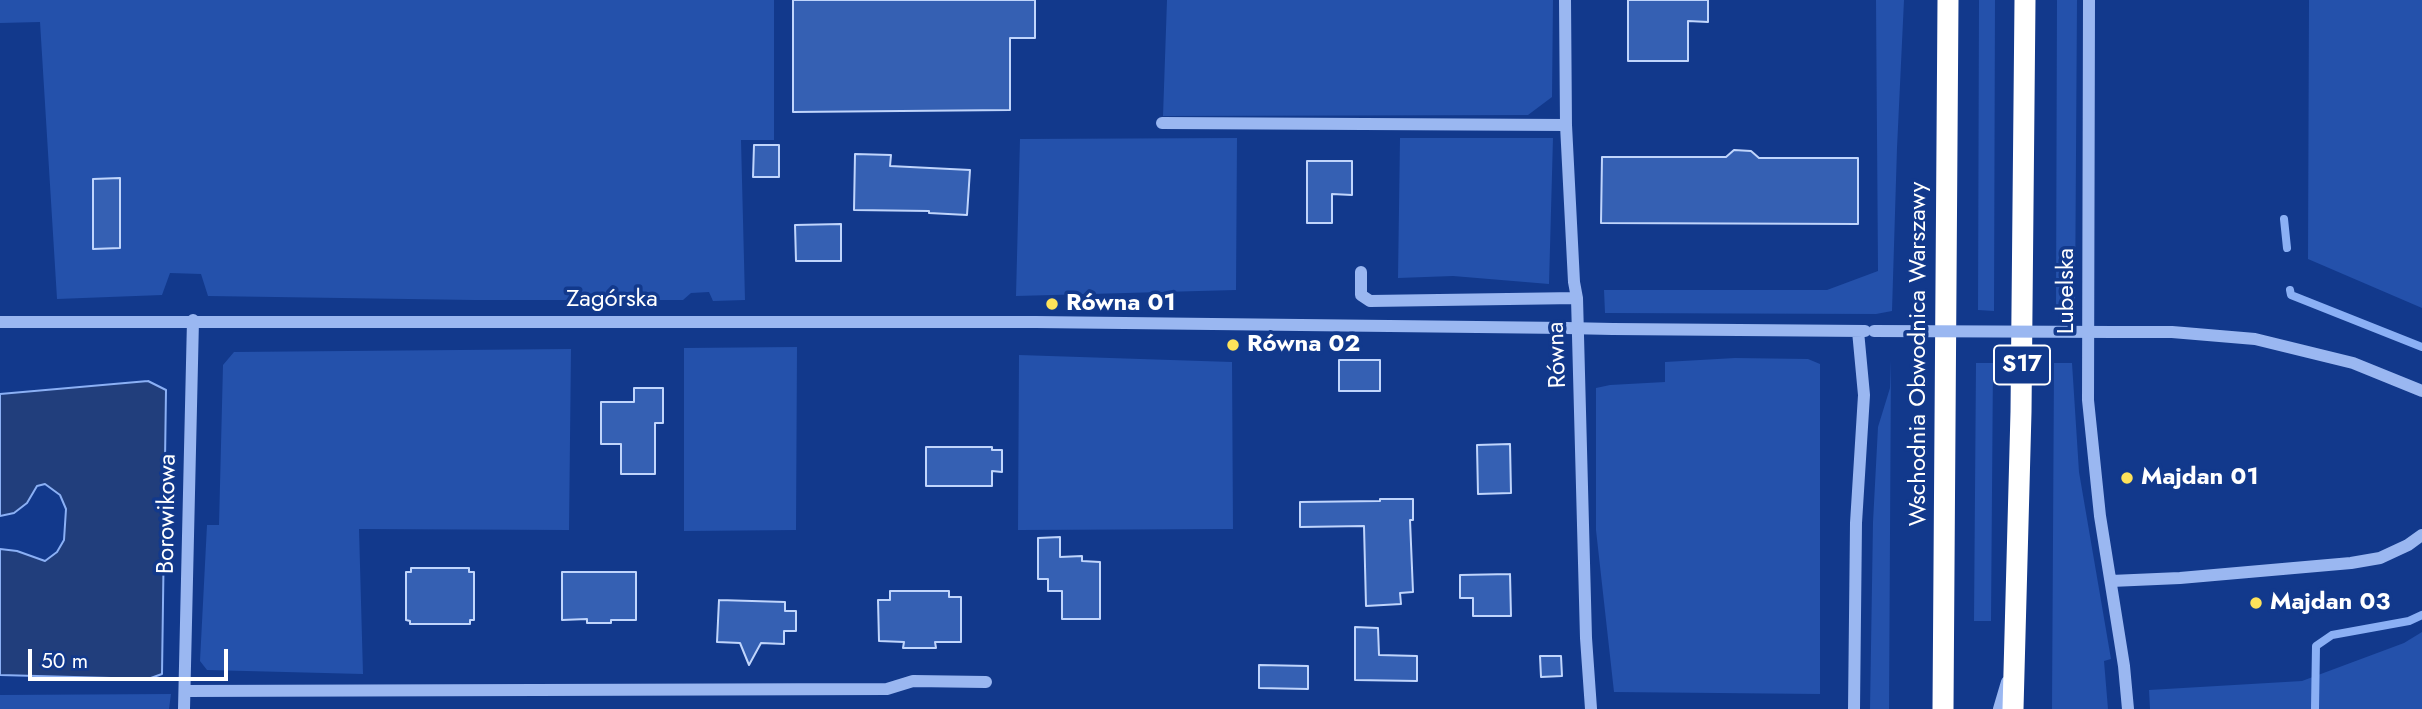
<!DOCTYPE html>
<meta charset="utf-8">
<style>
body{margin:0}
#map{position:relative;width:2422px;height:709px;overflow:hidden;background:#12398c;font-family:Jost,sans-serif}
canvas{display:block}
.scale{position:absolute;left:28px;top:649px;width:200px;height:32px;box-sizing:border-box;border:4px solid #fff;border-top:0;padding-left:9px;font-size:21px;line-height:24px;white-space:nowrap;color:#fff;-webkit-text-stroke:5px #12398c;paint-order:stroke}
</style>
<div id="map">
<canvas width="2422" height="709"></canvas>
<div class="scale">50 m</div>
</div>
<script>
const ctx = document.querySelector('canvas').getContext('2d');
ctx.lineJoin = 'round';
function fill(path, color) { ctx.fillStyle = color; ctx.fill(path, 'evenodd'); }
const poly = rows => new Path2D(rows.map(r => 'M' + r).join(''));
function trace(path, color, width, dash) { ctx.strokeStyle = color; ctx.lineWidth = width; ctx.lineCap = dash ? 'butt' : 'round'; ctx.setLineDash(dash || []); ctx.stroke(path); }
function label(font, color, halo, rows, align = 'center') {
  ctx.font = font + ' Jost,sans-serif'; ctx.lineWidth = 7; ctx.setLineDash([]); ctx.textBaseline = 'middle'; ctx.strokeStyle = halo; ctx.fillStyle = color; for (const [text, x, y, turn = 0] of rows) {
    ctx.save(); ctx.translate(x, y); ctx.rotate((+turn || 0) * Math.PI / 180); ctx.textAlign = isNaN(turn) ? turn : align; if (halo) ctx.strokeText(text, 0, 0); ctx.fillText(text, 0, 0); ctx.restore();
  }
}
fill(poly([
 [0,0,774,0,774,140,741,140,745,300,713,301,709,292,691,293,683,300,474,300,208,296,201,274,170,273,162,295,57,299,40,22,0,23],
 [1167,0,1553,0,1552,97,1528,115,1163,116],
 [1876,0,1904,0,1897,148,1892,311,1876,314,1605,313,1604,290,1827,290,1878,271],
 [1979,0,1995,0,1994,311,1978,310],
 [2057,0,2077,0,2075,310,2056,310],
 [2309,0,2422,0,2422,308,2308,259],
 [1237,138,1236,290,1016,296,1020,139],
 [1400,138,1553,138,1549,284,1453,276,1398,278],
 [797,347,796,530,684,531,684,348],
 [571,349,569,530,359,529,363,674,207,670,200,661,207,525,219,525,223,365,234,352],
 [1019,355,1232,362,1233,529,1018,530],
 [1735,358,1808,359,1820,364,1820,694,1614,692,1596,530,1596,388,1610,385,1665,382,1665,362],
 [1891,360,1889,709,1870,709,1873,522,1878,427,1890,388],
 [1976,363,1993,363,1991,621,1974,621],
 [2054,363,2072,363,2079,472,2111,659,2104,661,2108,709,2052,709],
 [2422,632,2422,709,2150,709,2149,690,2302,681,2404,643],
 [171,694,169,709,0,709,0,695]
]), '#2451ab');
const water = poly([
 [148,381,166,390,162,674,148,679,0,675,0,549,17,551,45,561,57,552,64,540,66,509,60,495,45,484,37,486,27,503,14,513,0,516,0,394,148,381]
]);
fill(water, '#213e7c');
trace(water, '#8bb0f5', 2);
trace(poly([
 [2284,219,2287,248],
 [2290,290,2291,295,2422,347],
 [2315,709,2316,646,2332,635,2409,621,2422,615]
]), '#8bb0f5', 8);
const building = poly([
 [793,0,1035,0,1035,38,1010,38,1010,110,793,112,793,0],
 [1628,0,1708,0,1708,22,1688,21,1688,61,1628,61,1628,0],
 [754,145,779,145,779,177,753,177,754,145],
 [1734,150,1751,151,1759,158,1858,158,1858,224,1601,223,1602,157,1726,157,1734,150],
 [855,154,891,155,890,166,970,170,967,215,929,213,929,211,854,210,855,154],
 [1307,161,1352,161,1352,195,1332,194,1332,223,1307,223,1307,161],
 [120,178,120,248,93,249,93,179,120,178],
 [841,224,841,261,796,261,795,225,841,224],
 [1339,360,1380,360,1380,391,1339,391,1339,360],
 [634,388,663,388,663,423,655,423,655,474,621,474,621,444,601,444,601,402,634,402,634,388],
 [1510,444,1511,493,1478,494,1477,445,1510,444],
 [926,447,992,447,992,450,1002,450,1002,472,992,471,992,486,926,486,926,447],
 [1380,499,1413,499,1413,520,1410,520,1413,592,1400,593,1401,604,1366,606,1364,526,1300,527,1300,502,1380,501,1380,499],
 [1060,537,1060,557,1082,556,1082,561,1100,562,1100,619,1062,619,1062,591,1048,591,1048,579,1038,579,1038,538,1060,537],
 [411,568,469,568,469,572,474,572,474,620,470,620,470,624,410,624,410,621,406,620,406,572,411,572,411,568],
 [562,572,636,572,636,620,611,620,611,623,587,623,587,619,562,620,562,572],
 [1510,574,1511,616,1473,616,1473,598,1460,598,1460,575,1510,574],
 [890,591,949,591,949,597,961,597,961,642,935,642,936,648,903,648,904,642,879,641,878,600,890,600,890,591],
 [719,600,785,602,785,611,796,611,796,631,784,631,784,644,761,643,749,665,740,643,717,642,719,600],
 [1355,627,1378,628,1379,655,1417,656,1417,681,1355,680,1355,627],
 [1540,656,1561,656,1562,676,1541,677,1540,656],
 [1259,665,1308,666,1308,689,1259,688,1259,665]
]);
fill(building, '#3560b3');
trace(building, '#c0d5fc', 2);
trace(poly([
 [1565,0,1566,125,1574,282,1577,298,1586,638,1591,709],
 [2089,0,2088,400,2100,516,2124,666,2128,709],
 [1162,123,1566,125],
 [1361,272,1361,295,1370,301,1577,298],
 [0,322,1036,322,1566,328],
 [1613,329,1865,331],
 [2114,332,2172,332,2255,339,2353,363,2422,391],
 [2111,581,2180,578,2351,563,2380,558,2408,545,2422,535],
 [185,691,887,689,913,681,986,682],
 [184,709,193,320],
 [1854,709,1856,523,1864,395,1858,331],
 [1999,709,2007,682]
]), '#9ab7f1', 12);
trace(poly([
 [1943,709,1948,0],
 [2013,709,2021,412,2025,0]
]), '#fff', 21);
trace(poly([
 [1566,328,1613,329],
 [1874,331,2114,332]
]), '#9ab7f1', 12);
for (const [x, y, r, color] of [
 [1052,304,7,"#ffe35a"],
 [1233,345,7,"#ffe35a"],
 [2127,478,7,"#ffe35a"],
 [2256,603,7,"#ffe35a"]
]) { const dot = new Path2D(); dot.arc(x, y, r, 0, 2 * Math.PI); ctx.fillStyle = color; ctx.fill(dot); trace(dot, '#12398c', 2.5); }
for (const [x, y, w] of [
 [2022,365,56]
]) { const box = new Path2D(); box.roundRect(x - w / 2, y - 19.5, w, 39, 5); ctx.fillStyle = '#12398c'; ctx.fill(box); trace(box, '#fff', 2); }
label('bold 23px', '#fff', null, [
 ["S17",2022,365]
]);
label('24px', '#fff', '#12398c', [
 ["Lubelska",2067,291,-90],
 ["Zagórska",612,300],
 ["Wschodnia Obwodnica Warszawy",1919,354,-90],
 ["Równa",1558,355,-92],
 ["Borowikowa",168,514,-89]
]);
label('bold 24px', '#fff', '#12398c', [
 ["Równa 01",1066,304],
 ["Równa 02",1247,345],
 ["Majdan 01",2141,478],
 ["Majdan 03",2270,603]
], 'left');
</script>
